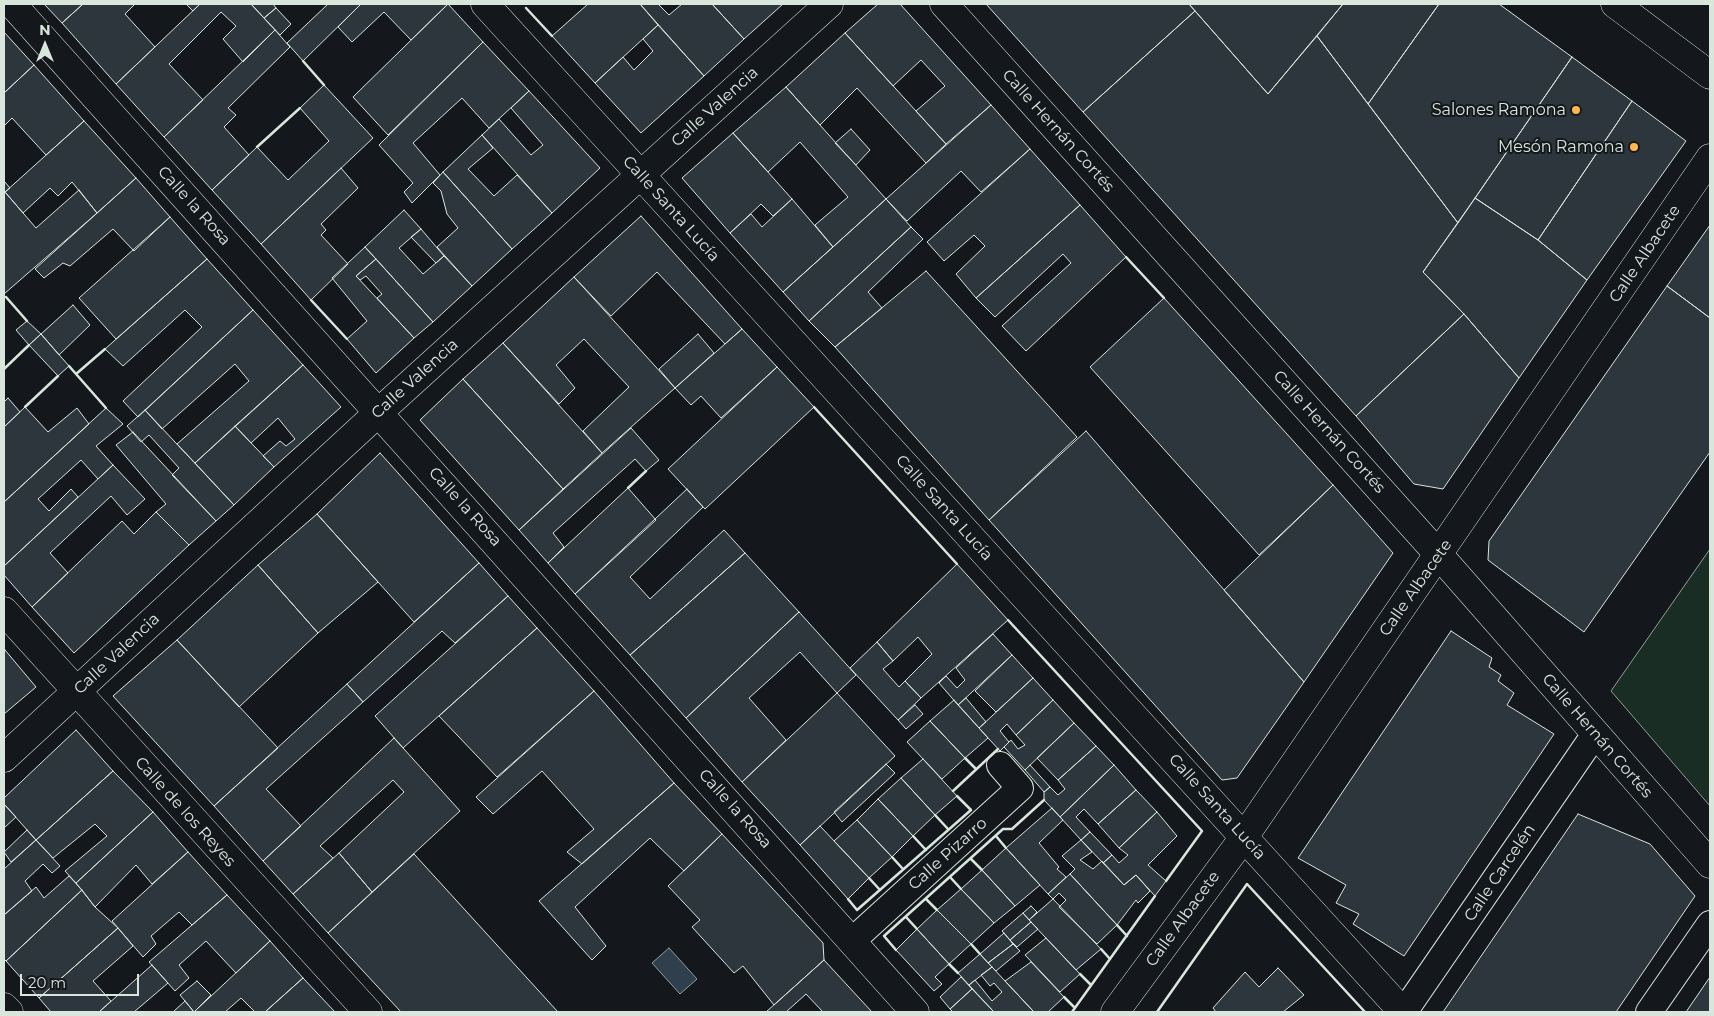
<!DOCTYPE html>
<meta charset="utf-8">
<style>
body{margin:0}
#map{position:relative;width:1714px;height:1016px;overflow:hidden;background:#14181c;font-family:Montserrat,sans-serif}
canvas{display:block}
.frame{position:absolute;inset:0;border:5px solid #d8e6dc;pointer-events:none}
.north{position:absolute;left:20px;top:20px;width:50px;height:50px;-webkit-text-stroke:4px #14181c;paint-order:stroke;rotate:0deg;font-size:14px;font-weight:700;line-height:20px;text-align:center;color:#d8e6dc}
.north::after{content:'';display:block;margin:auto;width:18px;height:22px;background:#d8e6dc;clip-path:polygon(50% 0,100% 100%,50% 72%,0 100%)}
.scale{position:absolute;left:20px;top:974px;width:119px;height:22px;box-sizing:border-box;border:2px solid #d8e6dc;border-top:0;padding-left:6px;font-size:15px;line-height:18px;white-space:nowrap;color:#d8e6dc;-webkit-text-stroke:4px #14181c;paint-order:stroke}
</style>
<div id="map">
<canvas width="1714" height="1016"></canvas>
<div class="frame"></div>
<div class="north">N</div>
<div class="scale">20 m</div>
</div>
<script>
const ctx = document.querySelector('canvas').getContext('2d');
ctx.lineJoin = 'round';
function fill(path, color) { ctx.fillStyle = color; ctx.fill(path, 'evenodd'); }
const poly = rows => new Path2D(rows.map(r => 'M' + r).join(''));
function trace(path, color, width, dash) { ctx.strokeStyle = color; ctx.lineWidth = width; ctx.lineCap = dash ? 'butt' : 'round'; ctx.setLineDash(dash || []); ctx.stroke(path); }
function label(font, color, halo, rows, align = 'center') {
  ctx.font = font + ' Montserrat,sans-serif'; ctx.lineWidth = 4; ctx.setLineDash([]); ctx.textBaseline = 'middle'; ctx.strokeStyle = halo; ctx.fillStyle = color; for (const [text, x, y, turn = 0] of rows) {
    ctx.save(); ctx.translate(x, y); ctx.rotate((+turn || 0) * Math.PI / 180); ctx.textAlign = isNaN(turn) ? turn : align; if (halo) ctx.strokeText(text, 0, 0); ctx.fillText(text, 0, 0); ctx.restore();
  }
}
const green = poly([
 [1710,549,1710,806,1611,691,1710,549]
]);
fill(green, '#1a2d24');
trace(green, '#939e99', 1);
const water = poly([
 [669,948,697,979,680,994,652,963,669,948]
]);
fill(water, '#2f3f4d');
trace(water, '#939e99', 1);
const building = poly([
 [44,4,83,4,62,23,44,4],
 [83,4,135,4,125,14,155,47,116,84,62,23,83,4],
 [186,4,200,4,193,11,186,4],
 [200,4,251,4,275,30,243,62,223,39,236,26,221,12,169,64,203,100,164,137,116,84,200,4],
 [251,4,273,4,276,8,264,18,251,4],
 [328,4,361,4,303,61,287,43,328,4],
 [361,4,448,4,411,40,384,12,352,42,338,27,361,4],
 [448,4,483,42,388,135,353,97,448,4],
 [588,4,640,4,658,25,595,83,552,36,588,4],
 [640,4,658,4,669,15,682,4,712,4,744,39,704,76,640,4],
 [712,4,783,4,744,39,712,4],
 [878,4,900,4,991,105,946,144,916,111,945,86,921,60,893,86,845,33,878,4],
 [986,4,1189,4,1195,11,1083,112,986,4],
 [1189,4,1343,4,1268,94,1189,4],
 [1343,4,1439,4,1368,104,1317,36,1343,4],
 [1439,4,1499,4,1572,57,1458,223,1368,104,1439,4],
 [276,8,291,24,280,35,264,18,276,8],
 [1195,11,1268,94,1317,36,1458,223,1423,272,1464,314,1356,416,1083,112,1195,11],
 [658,25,704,76,641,133,595,83,623,57,634,70,653,51,643,39,658,25],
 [275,30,290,47,228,108,236,115,224,127,249,155,212,190,164,137,275,30],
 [4,32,34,65,4,93,4,32],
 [845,33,946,144,926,163,857,88,820,125,786,87,845,33],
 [483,42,529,91,489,128,462,98,413,143,440,175,412,203,404,192,413,183,379,145,483,42],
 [1572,57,1632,101,1538,240,1475,198,1572,57],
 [34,65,84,121,46,155,12,118,4,126,4,93,34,65],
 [324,85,373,138,261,244,212,190,257,147,288,180,329,141,300,108,324,85],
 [786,87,886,199,833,247,815,225,848,197,800,142,768,172,733,133,786,87],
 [529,91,600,168,552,213,482,135,499,119,531,155,543,145,511,108,529,91],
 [1632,101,1686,141,1587,280,1538,240,1632,101],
 [991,105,1030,149,981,192,961,171,907,221,886,199,991,105],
 [84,121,136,178,97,213,72,182,58,196,50,188,23,213,5,192,84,121],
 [851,129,870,150,856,165,835,143,851,129],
 [733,133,792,199,773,216,761,204,730,233,682,178,733,133],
 [482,135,493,148,468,169,494,196,517,175,552,213,512,249,443,172,482,135],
 [1030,149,1080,205,976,298,956,274,985,246,974,235,944,261,927,242,1030,149],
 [341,168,358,188,321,224,326,230,321,235,348,264,311,300,261,244,341,168],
 [443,172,512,249,472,286,437,247,458,228,447,214,441,191,433,183,443,172],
 [136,178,170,217,134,251,113,229,70,266,63,263,44,278,35,269,136,178],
 [4,181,10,188,4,193,4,181],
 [79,190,97,213,4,294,4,193,5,192,36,228,79,190],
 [1475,198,1538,240,1587,280,1519,378,1464,314,1423,272,1475,198],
 [792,199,833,247,783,292,730,233,751,214,762,227,792,199],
 [886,199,911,227,809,321,783,292,886,199],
 [1080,205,1126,257,1026,351,1002,326,1071,263,1063,254,995,317,976,298,1080,205],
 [404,210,421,229,399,248,423,274,444,256,472,286,433,322,365,247,404,210],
 [641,216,742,329,725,344,657,272,611,316,574,277,641,216],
 [170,217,207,259,116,339,79,298,170,217],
 [1710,225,1710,318,1667,286,1710,225],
 [911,227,923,239,868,292,882,308,835,347,809,321,911,227],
 [421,229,444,256,436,263,411,237,421,229],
 [365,247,376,259,356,276,414,338,376,373,347,339,367,321,332,278,365,247],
 [207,259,253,310,138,417,123,401,202,327,185,310,123,366,105,349,207,259],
 [376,259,433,322,414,338,377,298,382,294,366,276,360,280,356,276,376,259],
 [926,271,1077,437,989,520,835,347,926,271],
 [574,277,675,388,602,453,583,431,629,387,584,339,556,365,575,388,559,404,503,343,574,277],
 [1667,286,1710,318,1710,452,1584,632,1488,560,1489,541,1667,286],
 [1164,298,1333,485,1259,555,1090,367,1164,298],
 [73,305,90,325,59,355,41,334,73,305],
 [253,310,303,365,195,463,177,444,249,381,235,364,162,429,145,410,253,310],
 [1464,314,1519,378,1443,489,1414,484,1356,416,1464,314],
 [27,321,41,334,29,345,16,330,27,321],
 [742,329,777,367,721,418,701,396,691,405,675,388,742,329],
 [41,334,69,366,58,376,29,345,41,334],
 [698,334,714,353,675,388,659,369,698,334],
 [503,343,602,453,563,489,463,379,503,343],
 [303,365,341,407,274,467,263,456,280,441,286,446,295,439,278,418,251,443,235,426,303,365],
 [777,367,814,407,705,509,668,469,777,367],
 [463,379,563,489,519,530,420,420,463,379],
 [8,398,20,412,4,427,4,402,8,398],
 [25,407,48,432,77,408,89,424,4,502,4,427,25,407],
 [106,408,123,424,96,446,113,465,98,479,81,460,38,499,49,511,71,489,78,497,4,566,4,502,106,408],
 [145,410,234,505,216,521,172,475,179,468,149,435,141,442,127,426,145,410],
 [235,426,274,467,234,505,195,463,235,426],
 [631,428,659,460,646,471,635,459,553,533,564,547,548,563,519,530,631,428],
 [1086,431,1304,682,1237,778,1222,780,989,520,1086,431],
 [133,432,216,521,189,545,156,512,166,504,116,445,133,432],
 [380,453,479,563,414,622,317,514,380,453],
 [113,465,145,499,127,515,111,496,50,553,68,573,32,607,4,575,4,566,113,465],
 [1333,485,1393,553,1304,682,1224,590,1333,485],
 [628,488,656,520,575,594,548,563,628,488],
 [687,489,703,507,630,577,650,599,724,530,745,553,630,655,575,594,687,489],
 [156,512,189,545,74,653,32,607,122,521,134,534,156,512],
 [317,514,378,582,318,633,258,565,317,514],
 [745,553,799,612,686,718,630,655,745,553],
 [479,563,508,596,455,643,442,631,363,702,347,684,479,563],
 [957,564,1008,620,921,698,905,681,932,654,918,637,893,661,877,642,957,564],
 [258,565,318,633,239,707,177,640,258,565],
 [508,596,537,628,403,748,375,716,508,596],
 [799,612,856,675,837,693,800,652,749,698,786,740,742,782,686,718,799,612],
 [537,628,594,691,497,777,439,716,537,628],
 [1451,631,1492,658,1489,667,1501,675,1498,681,1514,693,1507,705,1554,734,1404,956,1353,924,1359,914,1336,903,1346,885,1298,858,1451,631],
 [993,634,1012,655,958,705,939,683,946,676,957,688,965,680,956,668,993,634],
 [177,640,278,748,214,806,113,696,177,640],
 [877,642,893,661,883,669,899,687,905,681,921,698,898,720,850,668,877,642],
 [5,650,36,687,4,714,4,651,5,650],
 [1012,655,1033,678,996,712,975,691,1012,655],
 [1033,678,1053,700,1016,735,1007,724,1000,731,1009,742,1000,751,979,728,1033,678],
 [347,684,363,702,266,789,301,826,263,861,214,806,347,684],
 [594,691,674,783,582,864,567,852,594,829,542,771,493,814,476,797,594,691],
 [837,693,895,756,800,845,742,782,837,693],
 [966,698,986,722,979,728,958,705,966,698],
 [954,700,988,738,965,758,930,721,954,700],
 [1053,700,1074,723,1025,770,1004,747,1011,740,1018,749,1025,745,1016,735,1053,700],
 [915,705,923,714,906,729,898,720,915,705],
 [930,721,965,758,942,779,907,742,930,721],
 [1074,723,1096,746,1058,780,1037,758,1074,723],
 [76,730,113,771,36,840,4,804,4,798,76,730],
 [394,738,460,811,372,892,339,853,404,792,393,780,320,846,333,858,293,894,263,861,394,738],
 [1096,746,1114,765,1060,817,1044,800,1044,792,1050,787,1058,795,1065,789,1058,780,1096,746],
 [923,759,957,796,935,815,901,778,923,759],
 [886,764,895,773,842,822,834,812,886,764],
 [1030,765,1050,787,1044,792,1025,770,1030,765],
 [1114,765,1136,790,1098,824,1084,809,1076,817,1090,832,1081,840,1060,817,1114,765],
 [113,771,153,812,76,883,65,871,107,836,95,824,53,858,36,840,113,771],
 [901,778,935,815,913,836,878,799,901,778],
 [674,783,722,834,684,871,650,838,575,907,606,946,592,960,539,901,674,783],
 [1136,790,1157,812,1119,848,1098,824,1136,790],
 [878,799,913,836,892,857,857,820,878,799],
 [4,804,16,817,4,828,4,804],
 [1052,808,1063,820,1039,843,1059,867,1057,869,1066,877,1048,894,1006,848,1052,808],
 [153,812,188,852,152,884,136,865,95,907,76,883,153,812],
 [1157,812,1177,836,1148,865,1166,881,1155,896,1136,875,1124,885,1103,863,1112,855,1119,863,1128,855,1119,848,1157,812],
 [1578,814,1650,844,1695,896,1616,1012,1443,1012,1578,814],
 [857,820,892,857,869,878,834,841,857,820],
 [820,826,869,878,848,899,800,845,820,826],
 [27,830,36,840,11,862,4,852,27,830],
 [1090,832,1112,855,1103,863,1081,840,1090,832],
 [722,834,823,943,824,960,774,1005,743,966,734,973,692,927,700,920,668,886,722,834],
 [36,840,60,866,52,873,43,864,25,881,32,891,4,915,4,869,36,840],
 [1081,840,1092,852,1080,860,1093,869,1102,861,1124,885,1136,875,1150,891,1138,903,1136,900,1117,925,1070,874,1075,869,1062,856,1081,840],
 [1006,848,1040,885,1015,906,982,870,1006,848],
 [188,852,227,895,192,925,179,912,151,936,156,944,143,957,112,921,188,852],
 [339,853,372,892,328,933,293,894,339,853],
 [414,854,558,1012,401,1012,328,933,414,854],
 [982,870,1015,906,994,923,961,889,982,870],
 [1070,874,1117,925,1097,944,1059,907,1066,900,1059,893,1053,899,1048,894,1070,874],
 [69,876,82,890,6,961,4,959,4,915,36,887,44,898,69,876],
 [961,889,994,923,971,944,937,910,961,889],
 [82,890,95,907,118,928,39,998,6,961,82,890],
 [227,895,270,941,236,973,206,941,179,965,189,978,175,991,149,962,227,895],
 [1053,899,1101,949,1076,970,1029,920,1053,899],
 [1031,906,1037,912,1029,920,1023,913,1031,906],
 [937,910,971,944,949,964,917,929,937,910],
 [1023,913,1031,922,1010,940,1002,931,1023,913],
 [1031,922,1038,929,1017,947,1010,940,1031,922],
 [118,928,133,946,93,981,111,1001,99,1012,51,1012,39,998,118,928],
 [917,929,949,964,935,977,942,984,934,991,896,950,917,929],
 [1004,933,1013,944,988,963,980,954,1004,933],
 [1046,938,1080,974,1060,992,1025,955,1046,938],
 [270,941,303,978,265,1012,255,1012,241,998,225,1012,194,1012,270,941],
 [1013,944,1020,951,996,971,988,963,1013,944],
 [980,954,992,967,969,985,958,973,980,954],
 [824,960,872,1012,823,1012,806,994,786,1012,766,1012,824,960],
 [1031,962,1064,997,1048,1012,1034,1012,1005,981,1031,962],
 [152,965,168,983,134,1012,99,1012,152,965],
 [992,967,1005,981,1034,1012,994,1012,969,985,975,980,992,1001,1002,992,994,983,990,986,981,975,992,967],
 [1278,968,1304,995,1283,1012,1216,1012,1213,1008,1245,972,1259,987,1278,968],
 [961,977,972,989,950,1009,940,997,961,977],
 [1710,977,1710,1012,1686,1012,1710,977],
 [303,978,335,1012,265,1012,303,978],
 [197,981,211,995,194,1012,180,995,197,981],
 [972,989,994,1012,953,1012,950,1009,972,989],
 [185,1001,194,1012,173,1012,185,1001]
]);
fill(building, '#2c363c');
trace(building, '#d8e6dc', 1);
const pedestrian = poly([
 [853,940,1020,788,1000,765],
 [1404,1012,1595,734],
 [1649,1012,1710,924]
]);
const minor = poly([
 [12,4,915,1012],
 [485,4,1403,1012],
 [944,4,1439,555,1710,864],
 [1615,4,1710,75],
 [4,611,368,1012],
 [4,758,379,412,829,4],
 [4,1007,9,1012],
 [1115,1012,1244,837,1710,158]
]);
trace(pedestrian, '#d8e6dc', 28);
trace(minor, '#d8e6dc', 29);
trace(pedestrian, '#14181c', 26);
trace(minor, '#14181c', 28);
trace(poly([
 [526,8,552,36],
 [303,61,324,85],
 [257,147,300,108],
 [1126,257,1164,298],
 [6,297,27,321],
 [311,300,347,339],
 [69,366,106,408],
 [4,369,29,345],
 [76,374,105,349],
 [25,407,58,376],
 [814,407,957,564],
 [628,488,646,471],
 [1008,620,1202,831,1166,881],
 [965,758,976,769],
 [953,791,998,749],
 [935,815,948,829],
 [913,836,926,850],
 [996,836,1006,848],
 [892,857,903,869],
 [971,859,982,870],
 [950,877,961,889],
 [869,878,880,890],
 [848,899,857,910,971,810,957,796],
 [926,899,937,910],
 [906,917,917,929],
 [1117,925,1127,936],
 [971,944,980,954],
 [1101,949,1110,959],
 [896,950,884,936,1003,829,1012,829,1044,800],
 [949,964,958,973],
 [1080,974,1091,985],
 [1064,997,1075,1008],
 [1072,1012,1155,896],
 [1157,1012,1247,884,1365,1012]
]), '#d8e6dc', 2.5);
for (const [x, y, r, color] of [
 [1576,110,5,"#ffb74d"],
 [1634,147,5,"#ffb74d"]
]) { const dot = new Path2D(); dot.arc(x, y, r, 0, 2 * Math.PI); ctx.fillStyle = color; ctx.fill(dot); trace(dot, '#14181c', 2); }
label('16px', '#d8e6dc', '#14181c', [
 ["Calle Valencia",715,107,-42],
 ["Calle Hernán Cortés",1058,131,48],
 ["Calle la Rosa",194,206,48],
 ["Calle Santa Lucía",671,209,48],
 ["Calle Albacete",1645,254,-56],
 ["Calle Valencia",415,379,-42],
 ["Calle Hernán Cortés",1329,432,48],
 ["Calle la Rosa",465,507,48],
 ["Calle Santa Lucía",944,508,48],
 ["Calle Albacete",1416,588,-55],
 ["Calle Valencia",117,654,-43],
 ["Calle Hernán Cortés",1597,736,49],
 ["Calle Santa Lucía",1217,807,48],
 ["Calle la Rosa",735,809,48],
 ["Calle de los Reyes",185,812,48],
 ["Calle Pizarro",948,854,-42],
 ["Calle Carcelén",1500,873,-56],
 ["Calle Albacete",1183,919,-54]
]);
label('16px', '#d8e6dc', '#14181c', [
 ["Salones Ramona",1566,110],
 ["Mesón Ramona",1624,147]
], 'right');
</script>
